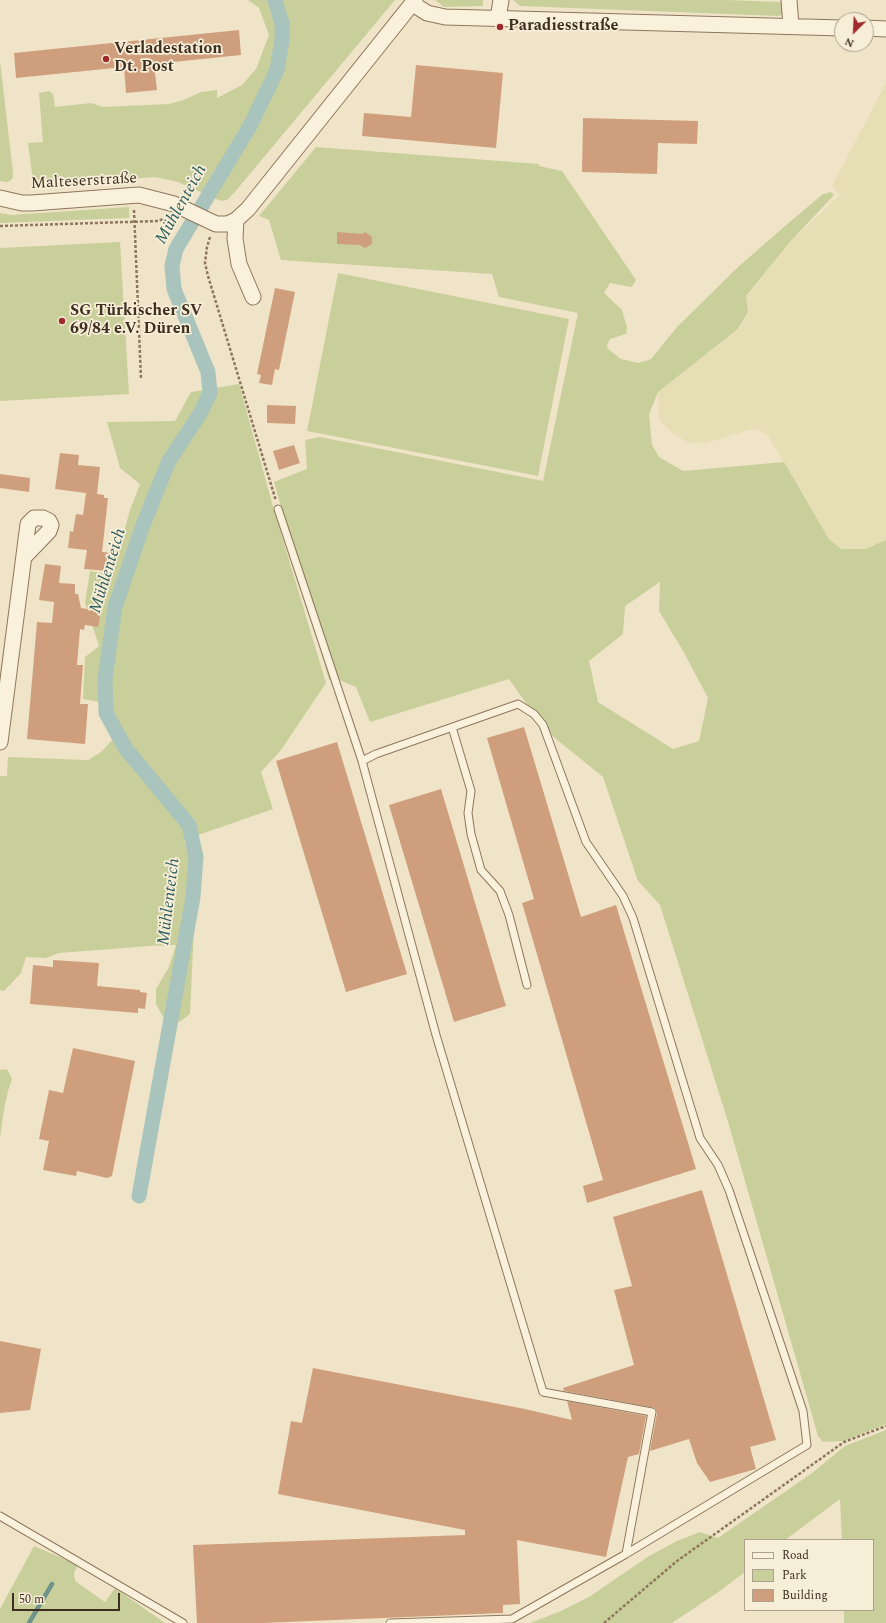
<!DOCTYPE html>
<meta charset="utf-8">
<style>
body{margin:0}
#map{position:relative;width:886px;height:1623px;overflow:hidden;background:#f0e4c8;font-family:Spectral,serif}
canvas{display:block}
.legend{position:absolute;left:744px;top:1539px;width:130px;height:72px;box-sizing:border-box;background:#f7eed8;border:1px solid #ada18e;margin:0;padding:5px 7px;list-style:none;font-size:12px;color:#3d2e20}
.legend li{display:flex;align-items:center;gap:8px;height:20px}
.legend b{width:20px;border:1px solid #ada18e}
.north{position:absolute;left:834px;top:12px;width:40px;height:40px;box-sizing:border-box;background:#f7eed8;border:1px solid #ada18e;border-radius:50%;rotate:204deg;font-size:11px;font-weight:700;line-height:16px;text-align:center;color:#3d2e20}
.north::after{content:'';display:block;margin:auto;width:14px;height:18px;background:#9e2a2b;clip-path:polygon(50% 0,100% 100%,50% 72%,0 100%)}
.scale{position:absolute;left:12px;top:1593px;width:108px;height:18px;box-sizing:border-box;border:2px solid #3d2e20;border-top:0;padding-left:5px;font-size:12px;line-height:14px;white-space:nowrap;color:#3d2e20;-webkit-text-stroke:3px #f7eed8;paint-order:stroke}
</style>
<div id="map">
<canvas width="886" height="1623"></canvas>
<ul class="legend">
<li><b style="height:5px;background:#faf1dc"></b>Road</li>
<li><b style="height:11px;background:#c9cf9b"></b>Park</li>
<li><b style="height:11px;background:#cf9f7d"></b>Building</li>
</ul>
<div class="north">N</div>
<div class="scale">50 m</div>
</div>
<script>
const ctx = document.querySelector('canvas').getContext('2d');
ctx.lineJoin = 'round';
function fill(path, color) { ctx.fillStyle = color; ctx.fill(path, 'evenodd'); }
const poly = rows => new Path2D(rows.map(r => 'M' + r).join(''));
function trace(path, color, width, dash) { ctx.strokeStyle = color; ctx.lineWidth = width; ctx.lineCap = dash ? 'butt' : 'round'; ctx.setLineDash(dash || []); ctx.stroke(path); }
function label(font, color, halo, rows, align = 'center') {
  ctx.font = font + ' Spectral,serif'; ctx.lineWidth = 3.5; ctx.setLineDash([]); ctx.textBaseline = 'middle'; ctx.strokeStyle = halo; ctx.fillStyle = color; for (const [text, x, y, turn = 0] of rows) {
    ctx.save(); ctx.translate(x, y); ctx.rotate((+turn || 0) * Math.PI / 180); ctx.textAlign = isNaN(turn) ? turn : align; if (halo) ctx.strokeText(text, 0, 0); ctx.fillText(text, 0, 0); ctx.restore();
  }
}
fill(poly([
 [886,83,886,540,865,549,841,549,829,539,768,436,756,428,705,443,687,442,671,432,659,419,658,392,739,329,748,312,746,297,790,242,840,195,832,186]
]), '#e6deb5');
fill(poly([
 [248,0,395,0,234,193,227,200,221,201,178,182,155,177,40,185,32,174,28,143,43,142,39,93,49,91,53,94,55,107,91,103,103,107,169,104,184,100,201,92,217,90,217,98,242,85,256,69,269,35,259,8],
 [435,0,483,0,483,6,444,7],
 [513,0,728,0,779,2,782,3,784,10,782,15,778,16,520,6],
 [0,61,13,172,13,178,10,181,7,182,0,181],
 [316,147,539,164,539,166,562,171,636,280,632,287,610,283,604,293,622,310,627,328,626,334,610,339,607,345,608,349,621,359,639,363,651,359,677,327,738,267,792,220,823,194,831,192,834,195,790,242,746,296,748,312,738,329,658,392,649,414,652,445,659,457,683,471,784,462,829,539,841,549,865,549,886,540,886,1424,843,1441,823,1442,818,1436,729,1125,660,905,638,881,603,777,545,730,509,679,370,722,356,687,337,679,329,680,274,482,307,469,305,440,320,437,543,481,578,313,499,297,492,274,281,260,269,220,259,216],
 [660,582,659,611,682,649,708,698,699,741,673,749,598,702,589,661,623,634,625,606],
 [129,207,129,218,0,223,0,213,11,215],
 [120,242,129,394,0,401,0,248],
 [338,273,569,319,538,476,307,431],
 [239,384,274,510,326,683,281,750,261,772,273,809,184,840,190,858,201,875,194,927,190,1014,181,1021,175,1023,163,1017,156,1004,156,989,169,967,176,945,150,946,59,953,46,958,26,957,21,973,4,991,0,990,0,776,7,776,8,757,88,760,101,752,112,740,101,717,100,702,83,699,85,657,99,646,85,603,90,571,112,575,130,510,140,484,120,468,107,422,175,421,191,392],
 [7,1069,12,1079,8,1091,4,1110,0,1138,0,1070],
 [886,1430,886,1623,844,1623,844,1610,873,1610,873,1540,842,1540,840,1499,785,1540,745,1540,745,1572,717,1593,672,1623,530,1623,561,1611,589,1597,649,1556,677,1541,700,1532,718,1538,812,1473,845,1446],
 [34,1546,78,1565,74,1573,75,1581,105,1602,115,1588,165,1623,0,1623,0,1609]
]), '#c9cf9b');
trace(poly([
 [29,1623,52,1584]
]), '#6f938a', 4.5);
trace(poly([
 [139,1196,193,897,196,857,189,825,126,749,106,713,105,679,115,607,143,525,169,461,201,412,210,393,208,372,174,289,172,266,176,249,250,126,277,70,282,40,282,23,275,0]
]), '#a9c4bc', 15);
fill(poly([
 [239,30,241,55,154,64,157,90,126,93,124,67,16,78,14,53],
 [416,65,503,73,496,148,362,136,364,113,411,117],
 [583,118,698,121,697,144,658,143,657,174,582,172],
 [337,232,363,234,365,232,372,237,372,244,365,248,360,245,337,244],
 [275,288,295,292,279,370,275,369,272,385,259,383,261,375,257,374],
 [267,405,296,406,295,424,267,423],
 [294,445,300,463,279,470,273,451],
 [60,453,79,455,78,465,100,467,97,494,104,495,104,498,108,498,102,552,112,553,109,571,84,569,87,550,68,548,70,531,73,532,76,514,83,515,86,493,55,489],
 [0,474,30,478,29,492,0,488],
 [45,564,61,566,59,583,75,584,75,594,78,594,81,608,101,611,98,627,85,625,84,630,80,629,77,665,83,665,80,704,88,704,85,744,27,739,37,622,52,623,54,602,39,600],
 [524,727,581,917,616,905,696,1169,587,1203,583,1186,603,1180,522,903,534,899,487,738],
 [337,742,407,974,346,992,276,761],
 [441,789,506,1006,454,1022,389,805],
 [53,960,99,963,97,986,140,990,140,992,147,993,145,1009,138,1008,138,1013,30,1004,33,965,53,967],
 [73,1048,135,1061,112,1176,107,1178,77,1171,76,1176,43,1170,49,1141,39,1139,49,1090,63,1093],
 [702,1190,776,1440,750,1447,756,1469,710,1482,697,1463,689,1439,650,1451,657,1413,655,1408,564,1391,563,1388,634,1365,614,1290,632,1286,613,1217],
 [0,1341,41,1349,30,1410,0,1413],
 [313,1368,525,1409,572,1420,567,1401,646,1416,639,1454,628,1457,606,1557,517,1540,520,1604,503,1605,503,1613,263,1623,197,1623,193,1545,465,1535,465,1530,278,1494,291,1421,302,1423]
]), '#cf9f7d');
const lane = poly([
 [278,509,362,761],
 [452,727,471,791,468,813,471,834,481,870,500,891,509,915,527,985],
 [0,1516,183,1623],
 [390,1623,512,1619,626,1554,652,1412,543,1392,436,1035,362,761,376,754,518,704,534,714,543,725,586,842,623,896,633,918,700,1138,718,1165,729,1190,803,1411,807,1445,626,1554]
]);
const street = poly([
 [789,0,791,26],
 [413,4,427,13,445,17,842,28],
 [498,18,501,0],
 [866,28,886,29],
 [0,198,22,203,32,203,139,195,174,204,216,224,227,224,236,220,248,209,415,0],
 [236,220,235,239,239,264,253,297],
 [0,742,28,524,34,518,43,518,49,521,51,525,49,531,24,557]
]);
trace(lane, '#8d765c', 9);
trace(street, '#8d765c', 17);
trace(poly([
 [134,210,141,379],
 [0,226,158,221,168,217],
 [210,237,207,247,205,263,208,276,276,501],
 [604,1623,677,1561,844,1442,886,1426]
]), '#8d765c', 2.5, [3, 2]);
trace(lane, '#faf1dc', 7);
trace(street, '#faf1dc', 15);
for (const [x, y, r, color] of [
 [500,27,4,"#9e2a2b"],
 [106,59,4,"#9e2a2b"],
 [62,321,4,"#9e2a2b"]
]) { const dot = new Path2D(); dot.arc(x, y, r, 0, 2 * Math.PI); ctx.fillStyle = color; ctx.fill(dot); trace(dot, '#f7eed8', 1.5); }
label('bold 16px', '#3d2e20', '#f7eed8', [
 ["Paradiesstraße",508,27],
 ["Verladestation",114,50],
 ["Dt. Post",114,68],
 ["SG Türkischer SV",70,312],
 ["69/84 e.V. Düren",70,330]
], 'left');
label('16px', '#3d2e20', '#f7eed8', [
 ["Malteserstraße",84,182,-3]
]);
label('italic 17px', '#2f5d5a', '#f7eed8', [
 ["Mühlenteich",182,205,-61],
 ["Mühlenteich",109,571,-73],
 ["Mühlenteich",170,902,-83]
]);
</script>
